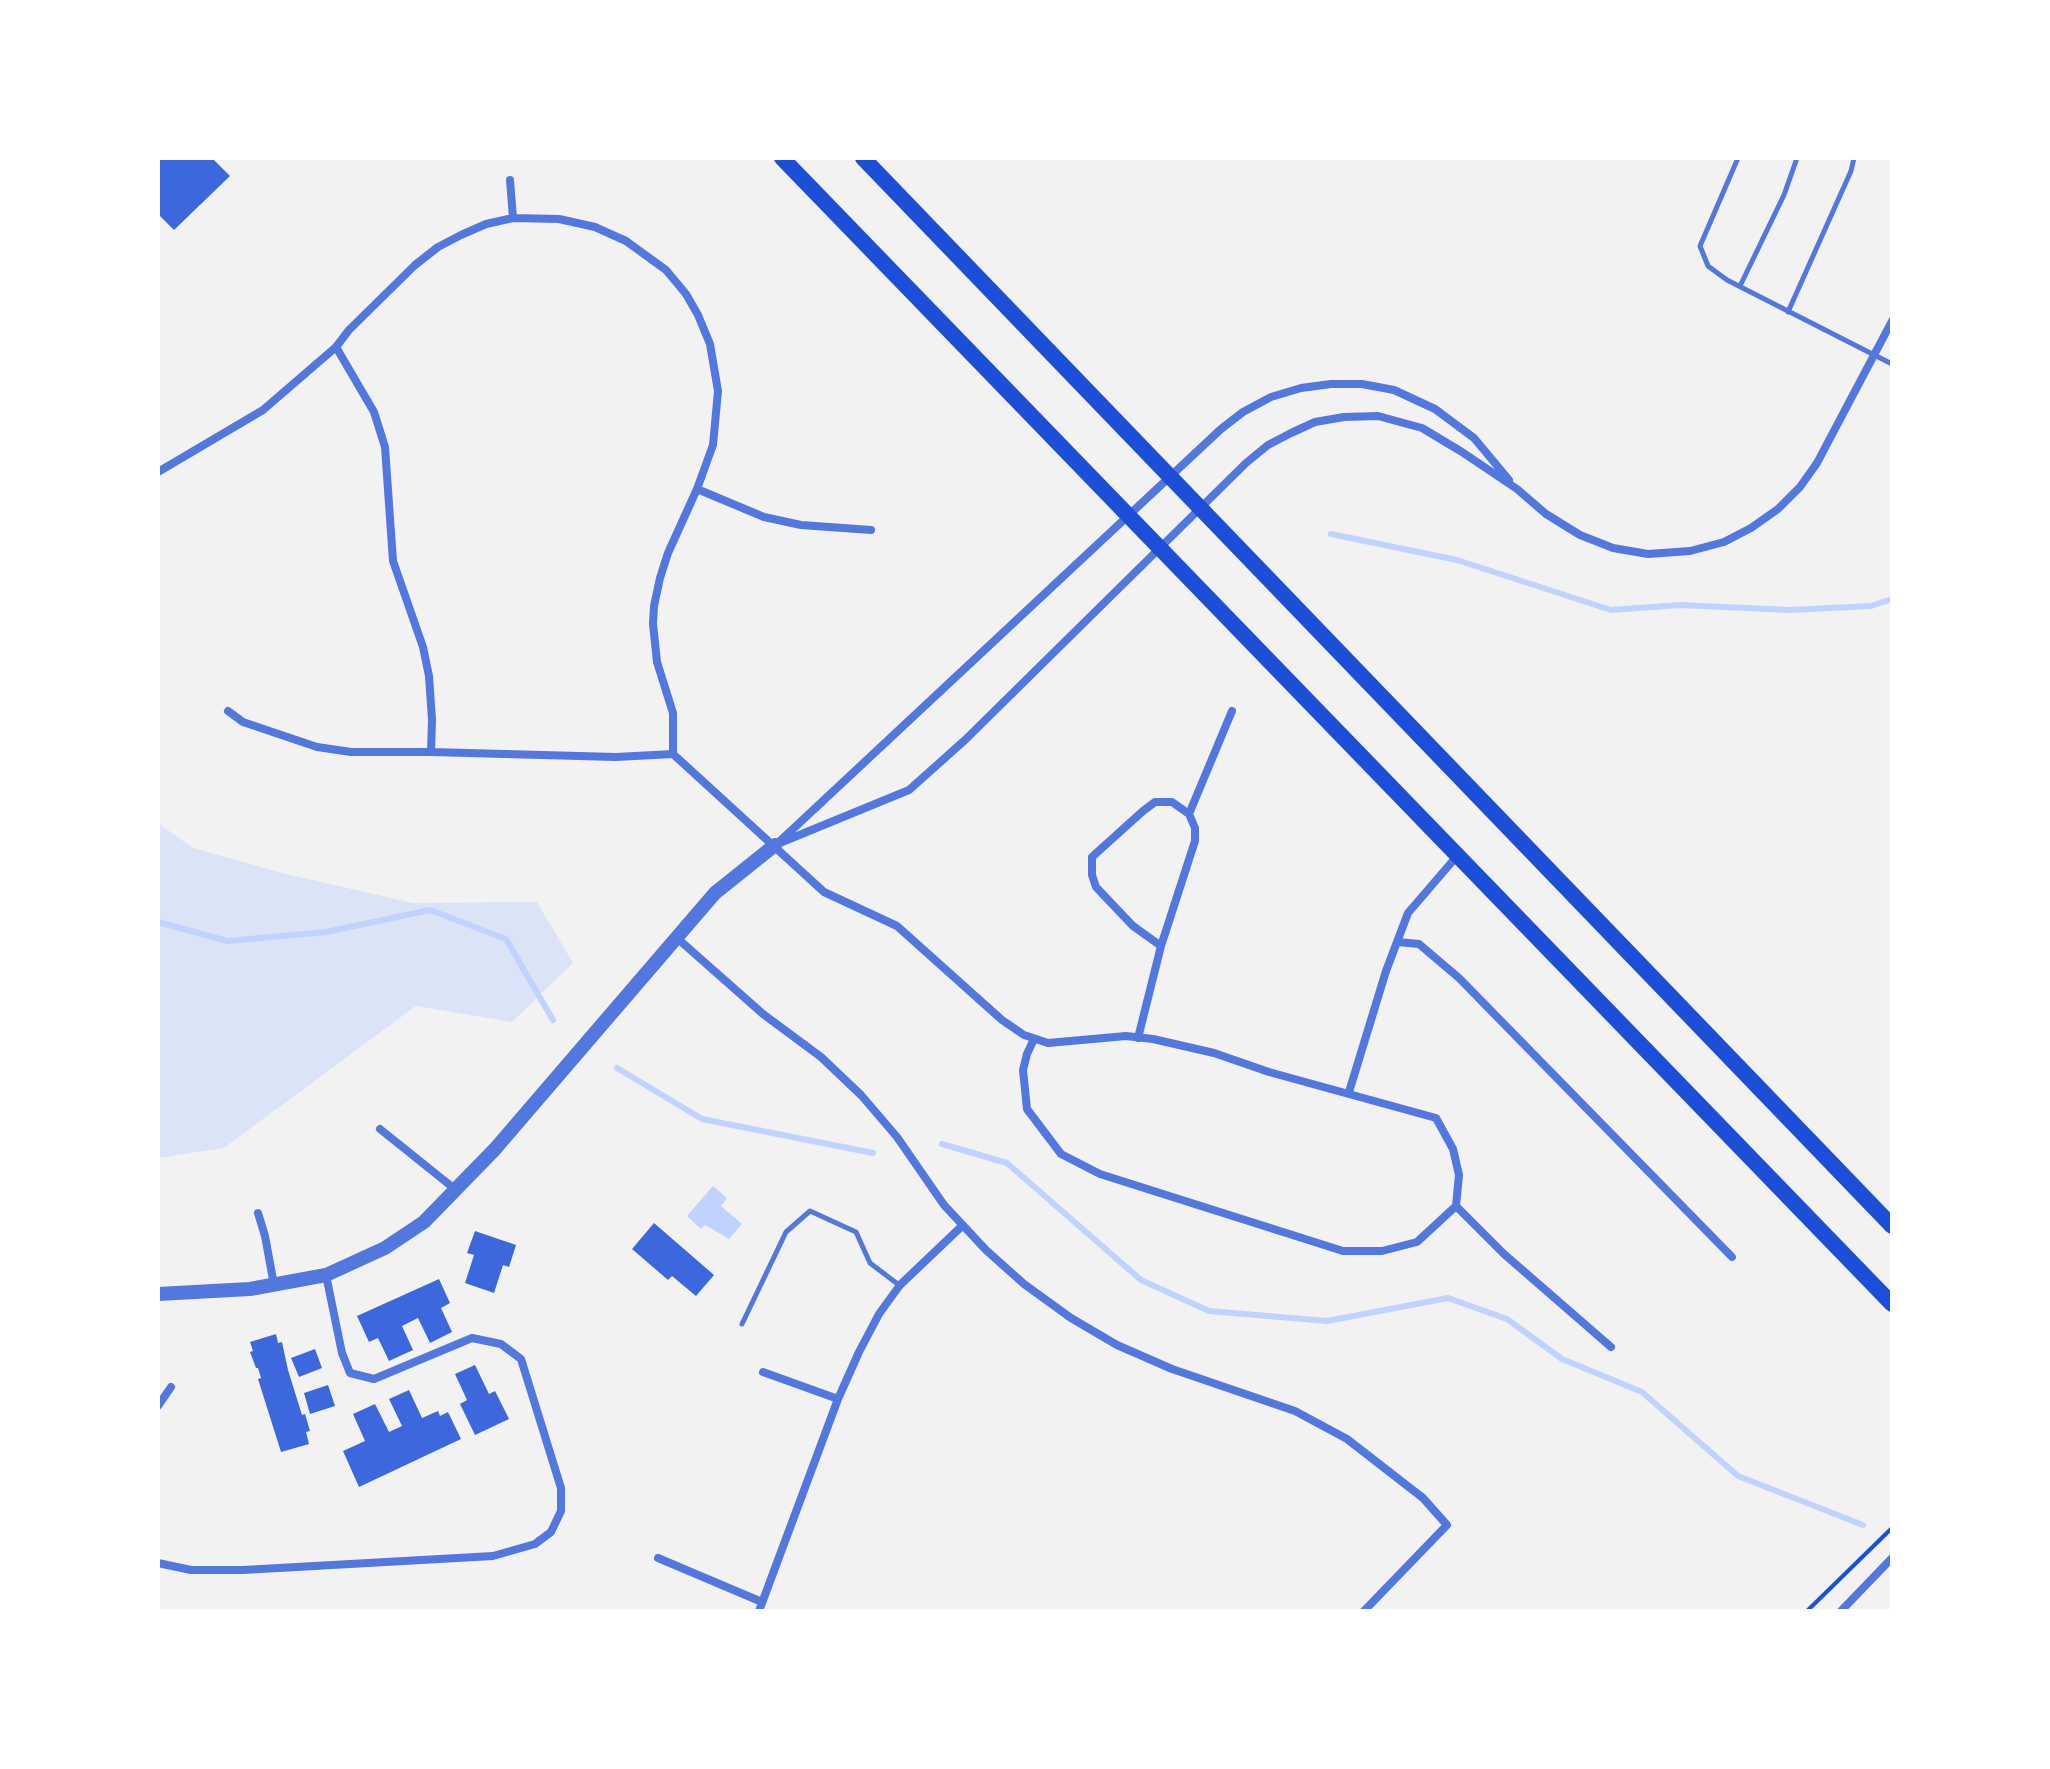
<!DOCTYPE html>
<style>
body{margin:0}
#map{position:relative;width:2050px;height:1769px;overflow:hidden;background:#f2f2f2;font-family:"Times New Roman",serif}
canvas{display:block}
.frame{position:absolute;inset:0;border:160px solid #fff;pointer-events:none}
</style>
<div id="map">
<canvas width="2050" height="1769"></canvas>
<div class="frame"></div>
</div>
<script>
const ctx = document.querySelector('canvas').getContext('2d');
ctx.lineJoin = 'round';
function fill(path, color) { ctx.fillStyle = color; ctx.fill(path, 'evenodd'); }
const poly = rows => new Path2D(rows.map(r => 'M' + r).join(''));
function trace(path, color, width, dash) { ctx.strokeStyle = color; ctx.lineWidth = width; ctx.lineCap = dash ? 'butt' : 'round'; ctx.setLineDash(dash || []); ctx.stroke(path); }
fill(poly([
 [158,823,193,848,286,874,413,903,537,902,573,963,512,1022,416,1006,224,1148,158,1158]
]), '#dbe4f7');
fill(poly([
 [713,1186,727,1198,721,1206,742,1224,729,1239,705,1225,701,1229,687,1216]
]), '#bfd3fe');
trace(poly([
 [1331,534,1457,560,1611,610,1680,605,1790,610,1871,606,1892,599],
 [158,922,227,941,326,932,430,910,506,939,553,1020],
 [617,1068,702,1119,873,1153],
 [942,1144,1007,1163,1141,1280,1209,1311,1327,1321,1448,1298,1507,1319,1562,1359,1642,1392,1738,1476,1863,1525]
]), '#bfd3fe', 6);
fill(poly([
 [158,158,212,158,230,176,174,230,158,214],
 [654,1223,714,1275,696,1296,672,1276,668,1280,632,1249],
 [475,1231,516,1245,509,1267,503,1265,494,1293,465,1283,474,1255,467,1253],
 [439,1279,450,1303,441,1308,452,1332,430,1343,418,1318,402,1326,413,1350,389,1361,378,1338,369,1342,357,1316],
 [276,1334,278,1343,282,1342,288,1370,302,1415,305,1414,310,1431,306,1432,309,1444,281,1452,258,1379,261,1378,258,1368,256,1368,250,1352,253,1351,250,1342],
 [315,1349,322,1368,299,1377,291,1358],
 [475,1365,489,1394,495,1391,509,1419,475,1435,460,1404,467,1400,455,1374],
 [328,1385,335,1406,310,1414,304,1393],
 [409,1390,422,1418,438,1411,440,1416,448,1412,461,1439,359,1487,343,1451,365,1441,353,1414,375,1404,389,1432,402,1426,389,1399]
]), '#3d67dc');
trace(poly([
 [1807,1611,1892,1528]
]), '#1d4ed8', 4);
trace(poly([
 [1738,158,1700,246,1708,266,1727,280,1892,364],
 [1740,286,1784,195,1797,158],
 [1788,312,1851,171,1854,158],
 [742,1324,786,1232,810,1211,856,1232,870,1263,899,1285]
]), '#5277de', 5);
trace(poly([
 [510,180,513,218],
 [336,347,374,412,385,447,393,561,423,647,429,676,432,720,431,752],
 [158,472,263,410,336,347,349,330,415,265,438,247,461,235,486,224,513,218,559,219,595,227,626,241,666,270,686,294,698,315,710,344,718,391,713,445,697,489,668,553,660,578,654,606,653,624,657,662,673,713,673,754],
 [697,489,764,517,801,525,871,530],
 [228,711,243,722,317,747,351,752,431,752,616,757,673,754,824,892,897,926,1002,1020,1024,1035,1048,1043,1126,1036,1153,1039,1214,1053,1269,1072,1436,1118,1453,1149,1459,1175,1456,1206,1417,1242,1382,1251,1343,1251,1100,1174,1061,1154,1027,1109,1023,1070,1027,1054,1034,1039],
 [1189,814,1232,711],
 [779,842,1221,429,1243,412,1271,397,1301,388,1331,384,1362,384,1394,390,1435,409,1474,438,1509,480],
 [775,845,909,790,965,740,1246,463,1268,445,1291,433,1315,422,1344,417,1378,416,1422,428,1462,452,1517,489,1546,514,1580,535,1613,548,1648,554,1690,551,1724,542,1751,528,1778,509,1800,487,1817,463,1892,321],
 [677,938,763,1014,821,1057,861,1095,897,1137,944,1205,986,1250,1024,1284,1071,1318,1117,1345,1172,1369,1295,1411,1347,1439,1423,1498,1447,1525,1364,1611],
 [1398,942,1419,944,1459,978,1732,1257],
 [1138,1038,1161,946,1133,926,1096,887,1092,875,1092,857,1143,811,1155,802,1172,802,1189,814,1195,828,1195,841,1161,946],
 [1349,1092,1386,971,1408,913,1457,856],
 [380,1129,456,1190],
 [1456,1206,1504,1254,1611,1347],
 [258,1213,265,1236,274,1285],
 [763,1372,838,1399],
 [158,1406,171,1387],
 [658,1558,762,1602],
 [158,1563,191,1570,243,1570,493,1556,535,1544,551,1532,561,1511,561,1488,521,1359,501,1344,472,1338,374,1379,350,1373,342,1353,326,1275],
 [759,1611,838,1399,859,1352,879,1314,900,1285,962,1226],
 [1841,1611,1892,1558]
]), '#5277de', 8);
trace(poly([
 [158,1294,250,1289,326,1275,385,1248,424,1222,495,1149,715,893,775,845]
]), '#5277de', 14);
trace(poly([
 [782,158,1892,1304],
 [863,158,1892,1226]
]), '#1d4ed8', 16);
</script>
